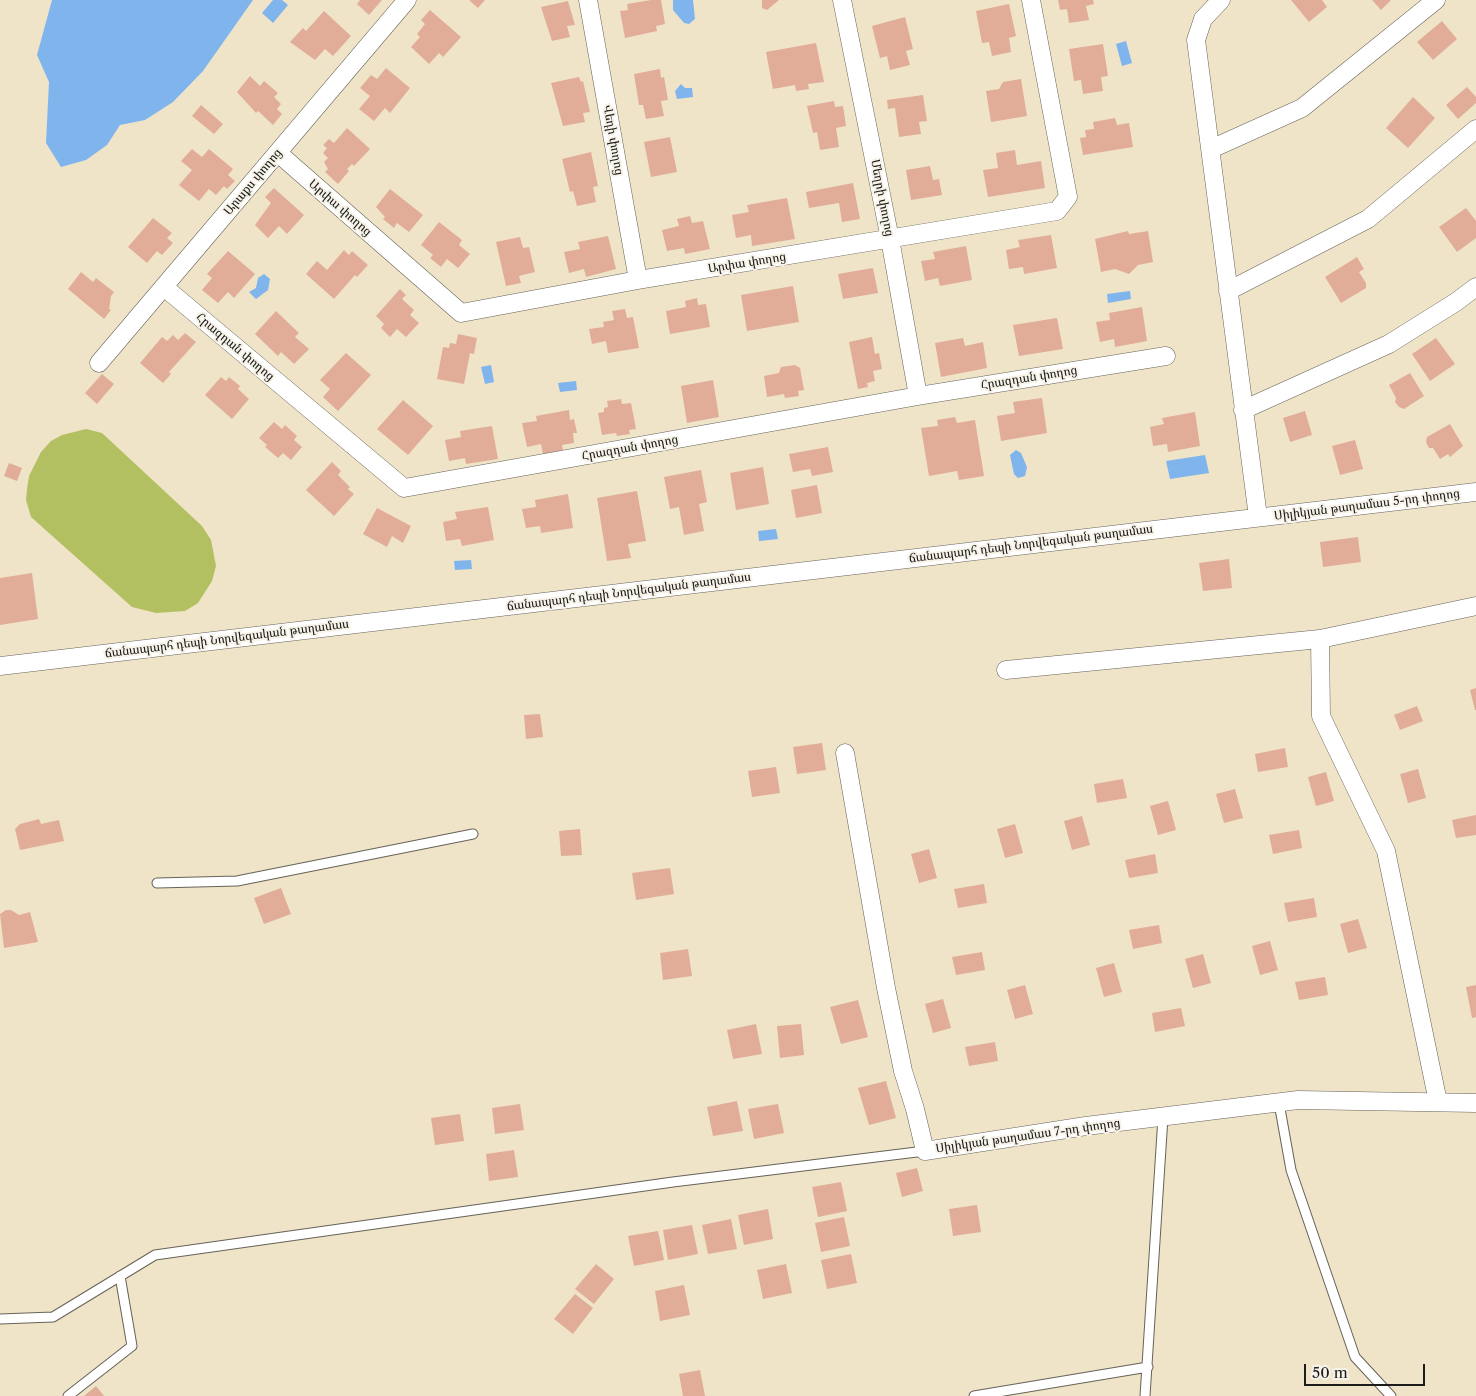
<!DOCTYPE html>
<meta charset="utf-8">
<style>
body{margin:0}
#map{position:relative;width:1476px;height:1396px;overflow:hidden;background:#efe4c8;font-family:"Libre Caslon Text",serif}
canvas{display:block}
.scale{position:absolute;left:1304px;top:1364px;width:121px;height:22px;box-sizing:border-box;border:2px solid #1c1c1c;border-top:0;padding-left:6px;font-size:15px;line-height:18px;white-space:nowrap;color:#1c1c1c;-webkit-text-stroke:4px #f7f3e8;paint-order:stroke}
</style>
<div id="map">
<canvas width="1476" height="1396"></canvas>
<div class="scale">50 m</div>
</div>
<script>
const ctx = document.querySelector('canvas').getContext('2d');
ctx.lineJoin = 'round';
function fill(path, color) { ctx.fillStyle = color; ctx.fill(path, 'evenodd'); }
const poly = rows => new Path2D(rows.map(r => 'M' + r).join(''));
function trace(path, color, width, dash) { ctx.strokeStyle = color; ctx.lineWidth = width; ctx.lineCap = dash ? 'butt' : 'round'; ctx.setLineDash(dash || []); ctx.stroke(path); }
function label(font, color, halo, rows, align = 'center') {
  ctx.font = font + ' "Libre Caslon Text","Noto Serif Armenian",serif'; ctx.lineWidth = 4; ctx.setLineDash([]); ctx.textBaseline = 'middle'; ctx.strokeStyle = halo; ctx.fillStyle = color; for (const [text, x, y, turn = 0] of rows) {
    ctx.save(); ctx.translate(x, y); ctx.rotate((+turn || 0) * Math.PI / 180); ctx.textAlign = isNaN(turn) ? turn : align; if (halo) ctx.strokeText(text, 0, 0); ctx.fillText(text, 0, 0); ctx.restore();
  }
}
fill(poly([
 [86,429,102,433,202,526,211,540,216,566,212,581,198,603,185,611,156,613,132,607,31,517,26,500,27,489,29,476,41,452,51,441,62,435]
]), '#b3c061');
fill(poly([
 [52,0,253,0,203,71,173,102,145,120,120,125,107,145,86,160,61,167,46,143,49,82,37,55],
 [273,0,282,0,288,5,273,23,262,13],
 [673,0,693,0,695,19,689,24,684,23,673,10],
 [1126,41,1132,63,1122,66,1116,44],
 [681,84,685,88,692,88,693,97,677,99,675,91],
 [264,274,270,279,268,290,256,299,249,292,256,288,258,278],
 [1130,291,1131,299,1108,303,1107,294],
 [491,365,494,382,485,384,481,367],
 [576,381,577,390,560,392,558,383],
 [1016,450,1021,453,1027,467,1025,476,1018,478,1014,474,1010,455],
 [1205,455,1209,473,1170,479,1166,461],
 [776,529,778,539,759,541,758,531],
 [471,560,472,569,455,570,454,561]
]), '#7fb4ed');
fill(poly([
 [360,0,382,0,369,15,357,4],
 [469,0,485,0,478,8],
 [651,0,661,0,665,24,656,26,657,31,625,38,620,11,628,10,627,4],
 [762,0,779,0,767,10,762,8],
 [1058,0,1093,0,1094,4,1086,6,1089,20,1069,23,1067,9,1060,10],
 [1291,0,1322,0,1327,7,1309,22],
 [1372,0,1391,0,1381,10],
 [568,1,575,25,567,26,570,37,552,41,541,7],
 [1009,4,1016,36,1009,38,1011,52,992,56,989,42,982,43,976,11],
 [430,10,461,37,443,57,439,53,429,64,411,47,420,37,417,34,425,24,421,20],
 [324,11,351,36,333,56,325,49,315,60,290,42,303,28,306,31],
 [905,17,913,49,906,51,910,65,890,70,887,56,880,58,872,26],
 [1442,21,1457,39,1433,60,1417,42],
 [816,43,824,82,808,84,809,89,796,91,795,85,773,89,766,52],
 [1103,44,1108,76,1101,77,1103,91,1083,94,1081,80,1074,81,1069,49],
 [386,68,410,88,390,113,385,108,374,121,359,109,370,96,360,88,371,75,377,79],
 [660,69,661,78,664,77,668,100,661,101,664,116,646,119,643,105,639,105,634,74],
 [250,76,260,86,264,81,278,93,274,97,281,104,277,109,282,114,273,125,258,111,256,113,237,92],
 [579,77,581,82,583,81,590,112,583,113,585,122,563,126,551,83],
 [1021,79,1027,116,991,122,986,91,999,89,1003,82],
 [1467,87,1476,97,1476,103,1458,119,1446,105],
 [923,95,927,121,919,122,921,134,899,137,895,108,888,109,887,100],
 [1413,97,1435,118,1408,148,1386,128],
 [834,101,835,107,843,106,846,126,836,128,839,147,820,150,817,132,813,133,807,106],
 [201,105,223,124,214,134,192,116],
 [1115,118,1117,125,1129,123,1133,147,1083,155,1080,138,1086,137,1085,130,1094,129,1093,122],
 [347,128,370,149,354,166,352,164,347,169,349,171,338,184,325,172,328,169,324,162,328,158,323,153,327,148,323,145,329,139,334,143],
 [670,137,677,172,651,177,644,142],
 [192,149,202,157,209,149,233,169,228,175,235,181,227,189,224,186,216,195,209,189,199,201,179,185,192,170,181,161],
 [1015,150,1017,165,1041,161,1045,188,988,197,983,170,998,168,996,153],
 [591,152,598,186,593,187,596,202,577,206,573,191,570,192,562,159],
 [930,166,933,180,939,179,942,195,911,200,906,170],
 [853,183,860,219,842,222,839,203,809,208,806,192],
 [274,188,304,215,287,234,279,226,268,238,255,225,271,203,265,197],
 [390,189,423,215,409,232,397,223,394,228,383,219,385,217,376,207],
 [787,198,795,239,752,246,751,235,736,238,732,215,749,212,747,205],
 [1466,208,1476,221,1476,238,1457,252,1439,227],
 [690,216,692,223,703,221,710,249,685,254,684,248,667,251,662,230,679,226,677,219],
 [153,218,172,233,167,238,173,243,162,255,157,251,147,263,128,247],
 [439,222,462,240,459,245,470,254,458,268,447,259,441,267,430,258,433,255,421,245],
 [1128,231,1129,234,1148,231,1153,262,1138,265,1129,274,1115,269,1101,272,1095,239],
 [1051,235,1057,268,1024,274,1023,267,1009,269,1006,250,1020,247,1018,240],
 [608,236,616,269,586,277,584,269,569,273,564,252,580,249,578,242],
 [520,237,523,248,529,247,535,272,519,276,521,283,506,286,496,242],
 [966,246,972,280,940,286,938,278,925,281,921,261,935,259,933,252],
 [344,250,349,255,352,251,368,265,357,277,355,275,334,299,306,274,317,261,327,270],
 [228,251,255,274,234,298,228,292,218,303,202,290,212,278,207,274],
 [1357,257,1364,269,1359,272,1366,283,1366,288,1341,303,1325,277],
 [873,268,878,293,843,299,838,274],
 [81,272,93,282,96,278,114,292,111,296,109,309,111,310,104,319,68,289],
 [793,286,799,322,747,331,741,295],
 [400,289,406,295,402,299,414,310,410,315,419,323,406,337,397,329,390,337,381,328,384,324,376,316],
 [697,298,698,305,706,304,710,327,670,334,666,311,686,307,685,301],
 [1142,307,1147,341,1115,347,1114,339,1100,342,1096,322,1110,320,1109,313],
 [625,309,627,318,633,317,639,348,608,353,606,341,592,344,589,329,604,327,603,322,614,320,612,311],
 [276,311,299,333,295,337,309,349,294,364,281,352,278,356,255,334],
 [1057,318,1063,349,1019,356,1013,325],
 [185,333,196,342,169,372,171,374,163,383,140,363,162,337,167,341,173,335,178,340],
 [458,334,477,338,474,354,470,353,464,384,437,379,443,347,449,348,450,343,456,344],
 [872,337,875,354,879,353,882,369,873,371,875,381,867,383,868,387,858,389,849,342],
 [963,338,965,346,983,342,987,368,941,377,935,343],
 [1436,338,1455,364,1430,381,1412,354],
 [346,353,371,375,338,411,323,397,330,389,320,380],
 [795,365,800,368,804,390,798,391,799,396,785,398,784,394,767,397,764,376,779,373,781,367],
 [1410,373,1424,396,1404,409,1399,407,1395,402,1396,398,1389,385],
 [102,374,114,384,97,404,85,393],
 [221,377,226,381,229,377,240,386,238,389,249,399,232,419,205,395],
 [713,380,719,417,687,423,681,386],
 [1042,398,1047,433,1001,441,997,416,1015,413,1013,402],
 [621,399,622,404,631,403,636,429,629,430,630,434,617,436,616,433,602,435,598,413,604,412,604,408,608,407,607,401],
 [403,400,433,426,408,455,377,429],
 [569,410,570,420,574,419,577,433,573,433,574,443,562,445,563,450,543,454,541,444,527,447,522,423,537,421,536,416],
 [1305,411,1312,435,1290,442,1283,418],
 [1195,412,1200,446,1168,452,1167,444,1153,446,1150,427,1164,424,1162,418],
 [955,417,957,423,975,420,984,476,959,480,957,471,929,476,921,428,938,426,937,420],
 [274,422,282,429,285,425,297,436,294,440,302,447,291,460,283,453,278,458,265,447,267,445,259,438],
 [1450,424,1463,446,1450,457,1448,454,1440,459,1433,448,1429,448,1426,442,1427,437],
 [492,426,498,459,466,464,465,458,449,461,445,440,461,437,460,431],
 [1355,440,1363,469,1340,475,1332,446],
 [828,447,833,472,812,476,810,469,793,472,789,454],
 [332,462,341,471,338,475,350,487,348,489,354,494,334,516,306,490],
 [9,463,22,468,17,481,4,476],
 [763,467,769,504,736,510,730,473],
 [701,470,707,502,699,504,704,531,684,535,679,507,670,509,664,477],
 [817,485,822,513,796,518,791,490],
 [637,491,646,541,628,544,631,558,607,561,597,498],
 [568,494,573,528,541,533,540,526,526,528,522,509,536,507,535,500],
 [488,507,494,540,462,546,460,539,446,541,443,522,457,519,455,512],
 [377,508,411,526,403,543,392,536,387,547,363,534],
 [1358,537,1361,562,1323,567,1320,542],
 [1229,559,1232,588,1203,591,1199,563],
 [32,573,38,619,0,625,0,578],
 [1476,688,1476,710,1475,710,1470,690],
 [1417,706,1423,721,1400,730,1394,715],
 [540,714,543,737,526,739,524,715],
 [822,743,826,770,797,774,793,747],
 [1285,748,1288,767,1258,772,1255,754],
 [776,767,780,793,752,797,748,771],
 [1418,769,1426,798,1408,803,1400,774],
 [1326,772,1334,801,1316,806,1308,777],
 [1123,779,1127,798,1097,803,1094,784],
 [1235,789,1243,818,1224,823,1216,794],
 [1168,801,1176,830,1158,835,1150,806],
 [1476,815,1476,835,1456,838,1452,820],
 [1082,816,1090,845,1072,850,1064,821],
 [39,819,41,824,59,820,64,841,20,850,15,829,20,824],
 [1015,824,1023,853,1005,858,997,829],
 [580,829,582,855,561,856,559,831],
 [1299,830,1302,848,1273,854,1269,835],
 [929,849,937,878,919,883,911,854],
 [1155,854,1158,873,1129,878,1125,860],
 [670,868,674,894,636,900,632,873],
 [984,884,987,903,958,908,954,889],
 [281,888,291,914,264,924,254,898],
 [1314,898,1317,917,1288,922,1284,903],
 [6,910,11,910,19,915,30,912,38,942,4,948,0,914],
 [1358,919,1367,948,1348,953,1340,924],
 [1159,925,1162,943,1133,949,1129,930],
 [1270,941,1278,970,1260,975,1252,946],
 [688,949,692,976,663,980,660,953],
 [982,952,985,970,956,975,952,957],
 [1203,954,1211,983,1193,988,1185,959],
 [1114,963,1122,992,1104,997,1096,968],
 [1325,977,1328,995,1299,1000,1295,982],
 [1025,985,1033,1014,1015,1019,1007,990],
 [1476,985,1476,1017,1472,1018,1466,987],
 [943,999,951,1028,933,1033,925,1004],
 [858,1000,868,1037,841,1044,830,1007],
 [1181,1008,1185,1026,1155,1032,1152,1013],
 [756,1024,762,1054,733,1059,727,1030],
 [801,1024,804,1055,780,1058,777,1026],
 [995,1042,998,1061,969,1066,965,1047],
 [886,1081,896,1118,869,1125,858,1088],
 [737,1101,743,1131,713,1136,707,1107],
 [520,1104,524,1130,495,1134,492,1108],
 [778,1104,784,1133,754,1139,748,1109],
 [460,1114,464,1141,435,1145,431,1118],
 [514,1150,518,1177,489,1181,486,1154],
 [917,1168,923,1191,902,1197,896,1173],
 [841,1182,847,1211,818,1217,812,1187],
 [977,1205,981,1232,953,1236,949,1209],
 [768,1209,773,1239,744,1245,738,1215],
 [844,1217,850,1246,821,1252,815,1223],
 [731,1219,737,1249,708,1254,702,1225],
 [692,1225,698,1254,668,1260,663,1230],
 [658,1231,664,1260,634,1266,628,1236],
 [851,1254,857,1283,827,1289,821,1260],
 [596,1264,614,1279,594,1304,575,1289],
 [786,1264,792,1293,763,1299,757,1270],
 [684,1285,690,1315,660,1321,655,1291],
 [575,1294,593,1308,573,1334,554,1319],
 [700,1370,705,1396,683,1396,679,1374],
 [96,1386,104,1396,84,1396]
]), '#e1ad99');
const service = poly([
 [157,883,237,881,473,834],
 [1279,1103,1291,1170,1355,1357,1391,1396],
 [0,1319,53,1317,155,1255,673,1182,925,1151],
 [68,1396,132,1346,120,1276],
 [974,1396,1148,1367],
 [1145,1396,1163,1117]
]);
const minor = poly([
 [588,0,638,280],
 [842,0,890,239,918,396],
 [1221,0,1203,19,1196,40,1258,517],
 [1211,149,1302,108,1436,0],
 [278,153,461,313,638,280,1057,211,1068,197,1031,0],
 [164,287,404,488,918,396,1166,356],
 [1228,291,1368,219,1476,129],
 [99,363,407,0],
 [1243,410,1389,344,1456,302,1476,287],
 [1320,639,1321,716,1386,851,1438,1102],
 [0,666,1476,492],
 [1006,670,1320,639,1476,606],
 [845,753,886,988,903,1071,915,1109,925,1151,1086,1126,1298,1100,1476,1103]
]);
trace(service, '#666258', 11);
trace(minor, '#666258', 19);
trace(service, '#fff', 9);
trace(minor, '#fff', 18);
label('12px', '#1c1c1c', '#f7f3e8', [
 ["Վեդի փողոց",613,140,80],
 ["Արաքս փողոց",253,182,-50],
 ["Մեղրի փողոց",882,198,79],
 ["Արփա փողոց",340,208,41],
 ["Արփա փողոց",747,263,-9],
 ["Հրազդան փողոց",235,347,40],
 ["Հրազդան փողոց",1029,378,-9],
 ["Հրազդան փողոց",630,448,-10],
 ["Սիլիկյան թաղամաս 5-րդ փողոց",1367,505,-7],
 ["ճանապարհ դեպի Նորվեգական թաղամաս",1031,544,-7],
 ["ճանապարհ դեպի Նորվեգական թաղամաս",629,592,-7],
 ["ճանապարհ դեպի Նորվեգական թաղամաս",227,639,-7],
 ["Սիլիկյան թաղամաս 7-րդ փողոց",1028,1136,-8]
]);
</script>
